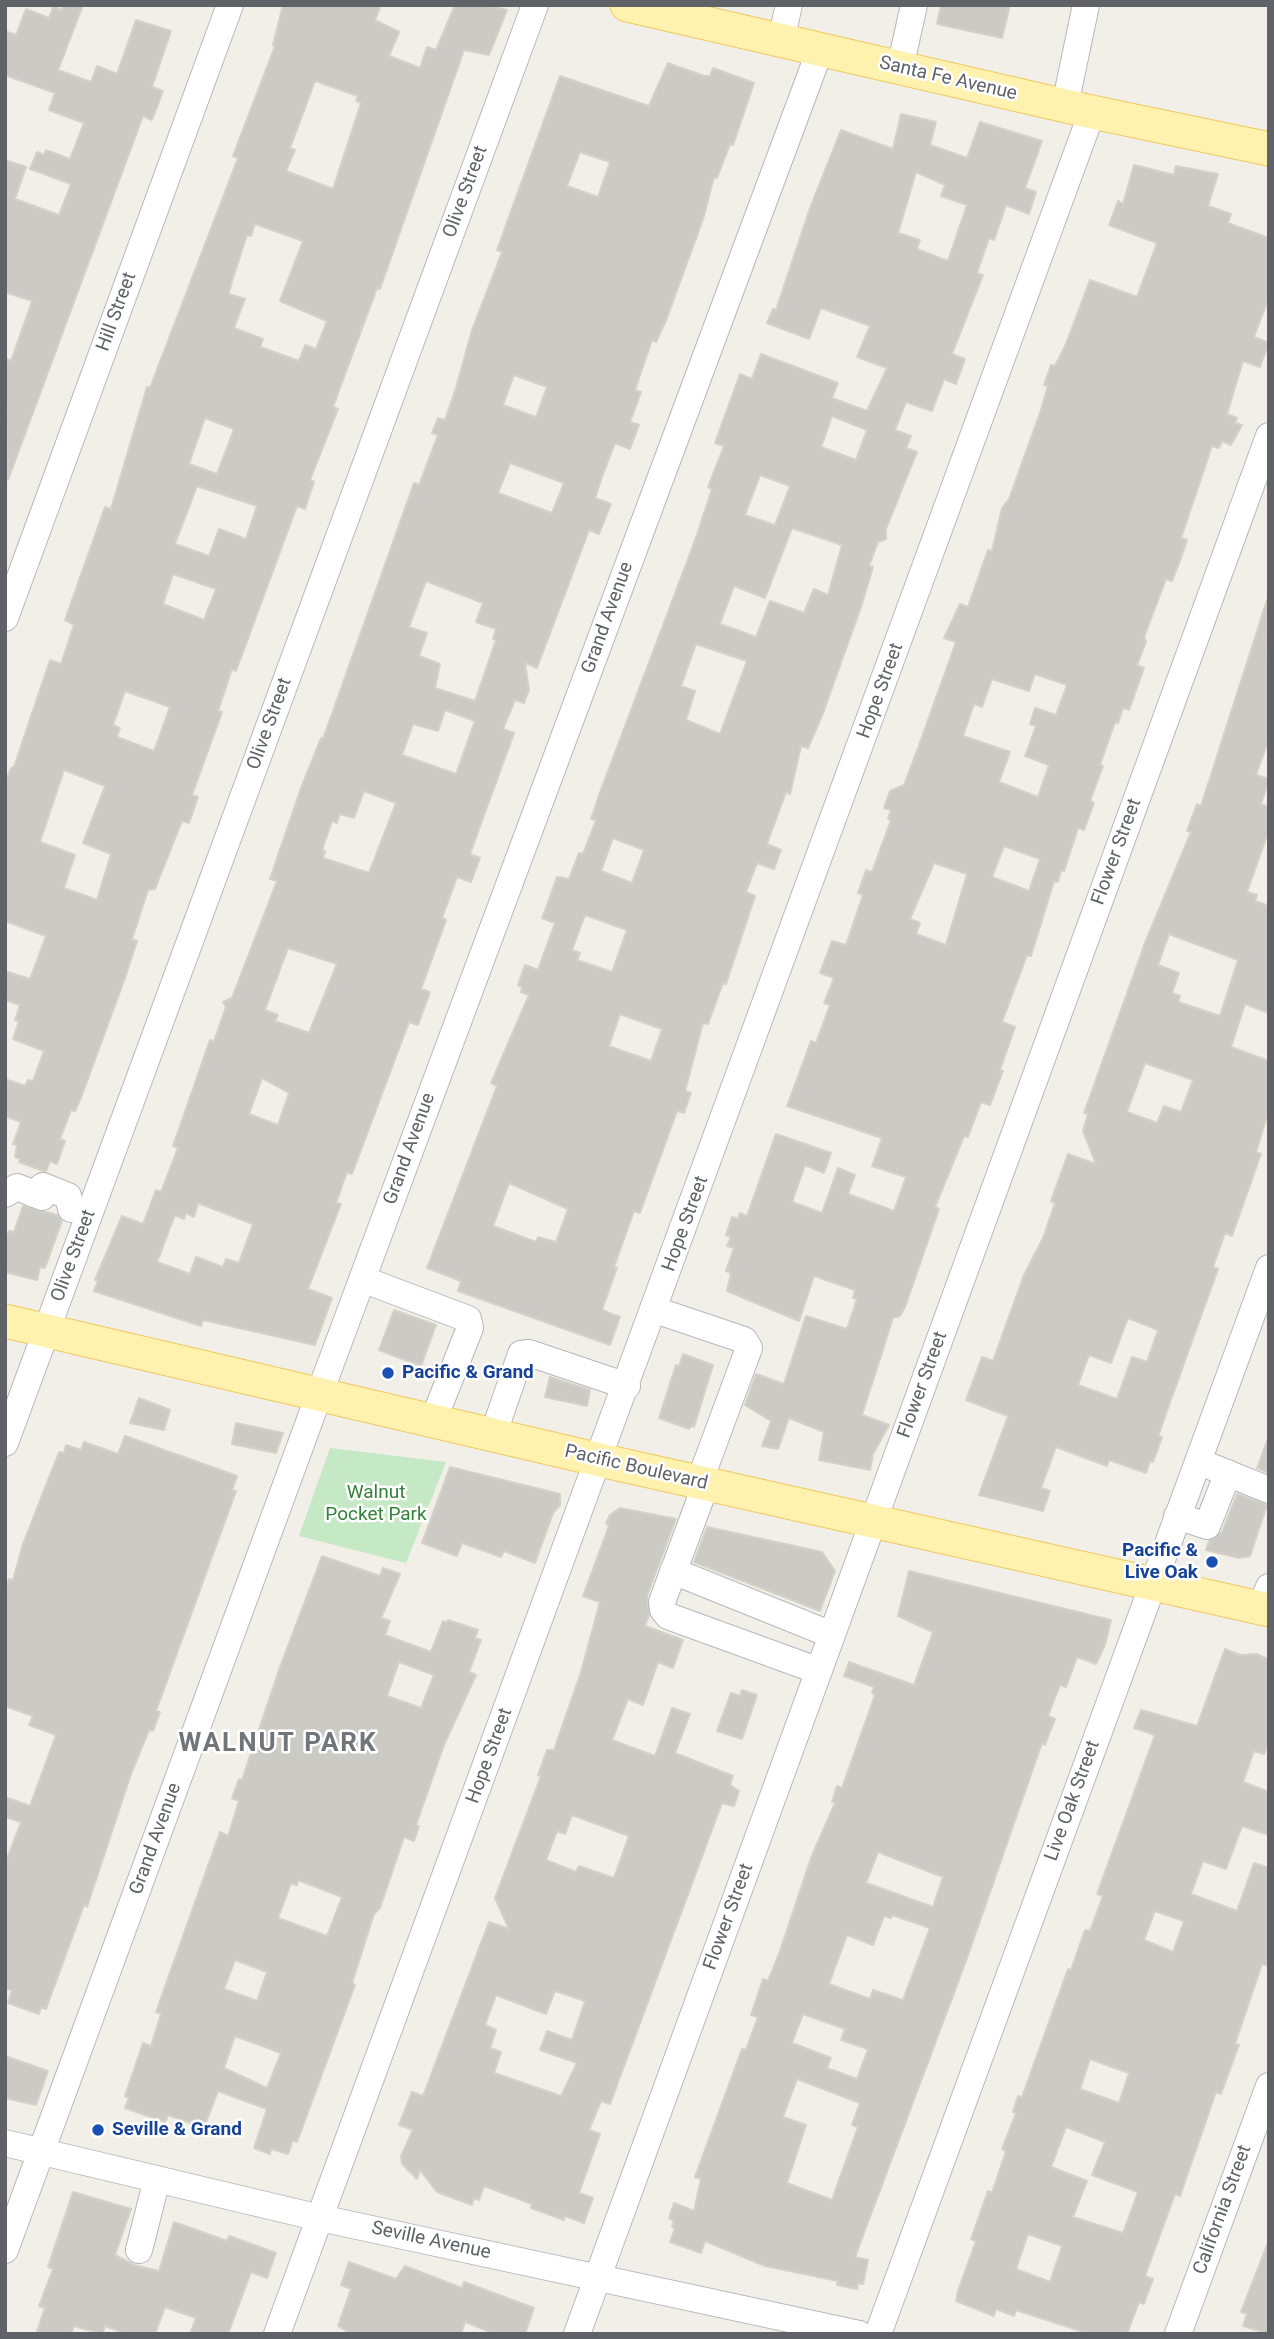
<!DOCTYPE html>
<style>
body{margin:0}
#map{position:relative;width:1274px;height:2339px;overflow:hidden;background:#f1efe8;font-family:Roboto,sans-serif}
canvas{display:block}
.frame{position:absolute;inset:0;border:7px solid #5f6368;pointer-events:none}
</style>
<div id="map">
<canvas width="1274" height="2339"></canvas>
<div class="frame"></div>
</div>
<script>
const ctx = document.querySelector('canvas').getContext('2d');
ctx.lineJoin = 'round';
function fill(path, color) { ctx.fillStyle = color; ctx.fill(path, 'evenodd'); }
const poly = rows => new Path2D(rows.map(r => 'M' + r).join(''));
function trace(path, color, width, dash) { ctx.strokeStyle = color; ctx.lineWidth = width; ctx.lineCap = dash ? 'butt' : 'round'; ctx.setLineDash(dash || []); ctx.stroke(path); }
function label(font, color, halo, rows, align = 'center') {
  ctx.font = font + ' Roboto,sans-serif'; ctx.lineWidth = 5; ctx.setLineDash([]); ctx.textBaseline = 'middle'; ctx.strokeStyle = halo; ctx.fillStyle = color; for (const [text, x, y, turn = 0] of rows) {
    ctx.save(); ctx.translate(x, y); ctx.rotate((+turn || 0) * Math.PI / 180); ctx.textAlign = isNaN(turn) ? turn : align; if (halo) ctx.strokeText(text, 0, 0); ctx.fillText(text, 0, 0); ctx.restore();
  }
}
fill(poly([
 [330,1448,446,1462,406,1563,299,1536]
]), '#c5e8c5');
const building = poly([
 [63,5,83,5,58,70,91,82,97,66,117,74,136,20,171,31,152,87,163,91,152,120,143,116,8,480,5,358,11,361,32,301,5,292,5,160,26,167,15,199,59,215,71,184,30,169,37,152,44,155,46,150,70,159,84,123,49,110,55,93,5,75,5,31,16,35,26,9,49,18,53,7,62,10,63,5],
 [283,5,381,5,375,20,399,32,389,56,420,68,427,47,436,50,455,5,486,5,507,10,489,55,464,50,380,289,377,288,333,407,338,409,310,480,314,482,305,509,297,506,236,671,232,669,218,711,222,712,192,795,198,797,189,823,182,821,155,889,148,890,132,939,137,941,125,978,82,1095,75,1111,71,1110,60,1139,65,1141,57,1164,50,1161,46,1171,41,1170,19,1162,20,1159,15,1157,17,1145,13,1144,21,1122,5,1116,5,1079,25,1086,28,1080,33,1081,44,1051,13,1039,19,1021,15,1020,20,1005,5,1000,5,971,30,979,46,936,5,921,5,783,11,768,14,767,50,660,61,664,74,625,65,620,105,507,111,509,147,387,150,388,238,158,233,156,275,46,273,45,283,5],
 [315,81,358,96,356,101,361,103,333,189,286,171,295,150,290,148,315,81],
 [255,224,303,241,280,301,327,321,316,349,305,345,299,361,260,347,263,339,234,328,245,299,229,294,232,281,247,235,251,236,255,224],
 [205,418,234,429,217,474,189,464,205,418],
 [197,486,257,506,246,539,219,529,209,556,175,544,197,486],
 [173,574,216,589,204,620,163,604,173,574],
 [125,691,170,707,154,751,117,737,120,728,113,725,125,691],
 [64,770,105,786,83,843,111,854,97,900,64,888,75,855,40,842,64,770],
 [941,5,1010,5,1002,38,937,24,941,5],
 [668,63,704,76,710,76,713,68,754,83,733,145,730,144,717,178,714,177,703,219,667,318,656,342,652,340,637,384,635,390,641,392,630,422,639,425,630,449,615,443,602,477,595,498,611,504,599,534,589,530,537,668,525,663,529,690,524,703,515,700,503,729,514,733,470,854,480,858,471,882,457,877,442,918,446,920,421,989,430,992,418,1025,409,1022,352,1174,347,1172,336,1203,341,1204,308,1289,332,1298,315,1345,203,1320,201,1326,94,1291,98,1281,95,1280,122,1216,143,1224,156,1190,161,1192,171,1166,178,1148,173,1146,210,1040,214,1041,226,1007,223,1002,232,998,277,881,270,879,301,788,321,738,323,739,414,483,419,485,438,435,432,433,438,418,445,420,456,388,472,330,502,252,497,250,560,76,649,106,668,63],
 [580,152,610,162,598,197,567,186,580,152],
 [514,375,547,387,536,417,503,405,514,375],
 [510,463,564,483,552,513,498,493,510,463],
 [426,581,483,603,476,622,496,629,493,639,496,640,475,701,435,688,440,664,419,656,427,633,409,627,426,581],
 [445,710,475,721,456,774,402,755,413,724,438,731,445,710],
 [364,791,396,803,369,873,323,858,325,851,322,850,332,821,337,823,340,814,354,818,364,791],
 [288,948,337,964,309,1033,275,1021,278,1015,265,1010,288,948],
 [262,1078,289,1093,278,1125,249,1114,262,1078],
 [198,1203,253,1224,239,1263,226,1259,223,1267,196,1257,190,1274,157,1262,175,1215,184,1219,186,1213,194,1217,198,1203],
 [901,114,936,122,930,145,967,158,980,122,1042,141,1025,188,1036,192,1029,214,1006,205,994,240,989,238,977,273,983,275,952,354,965,359,956,384,944,379,932,411,906,402,895,430,911,436,906,448,917,452,886,529,886,539,878,542,869,566,873,567,861,607,823,713,808,748,801,746,790,794,786,792,767,844,781,850,774,869,757,863,746,892,755,896,726,984,723,983,708,1024,703,1023,685,1091,691,1093,684,1113,677,1111,640,1213,634,1211,614,1267,617,1268,602,1310,620,1317,610,1345,458,1291,461,1281,427,1268,497,1086,491,1083,529,995,521,992,522,987,518,985,525,965,538,970,555,923,542,918,546,908,557,877,569,879,579,853,583,854,596,820,591,819,599,795,697,535,712,489,708,487,724,446,715,443,740,374,752,379,761,354,838,383,832,398,867,411,887,368,857,357,870,326,865,324,821,308,809,339,767,323,773,309,776,310,810,208,841,130,893,149,901,114],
 [916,172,945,185,941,196,967,205,948,261,917,249,920,240,898,233,916,172],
 [832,416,867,430,856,460,821,447,832,416],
 [760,475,790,486,775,525,745,515,760,475],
 [792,528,842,545,828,595,814,589,804,613,770,601,756,637,720,624,734,586,765,598,792,528],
 [696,644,747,661,720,734,686,720,695,691,681,686,696,644],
 [613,838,644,850,632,883,601,871,613,838],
 [585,915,627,930,612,972,577,960,580,953,572,950,585,915],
 [620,1014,662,1029,651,1061,609,1046,620,1014],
 [509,1183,568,1209,556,1242,538,1237,536,1242,493,1226,509,1183],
 [1134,165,1174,175,1176,166,1218,174,1208,206,1231,214,1228,223,1269,238,1269,297,1254,337,1269,343,1260,367,1243,361,1227,414,1237,418,1235,423,1242,425,1231,445,1222,441,1219,448,1212,446,1181,538,1187,540,1180,561,1172,581,1166,579,1144,637,1146,642,1137,665,1144,668,1129,710,1123,708,1118,723,1115,722,1100,765,1103,766,1090,801,1094,803,1084,830,1078,828,1064,871,1061,870,1058,882,1054,881,1031,956,1027,955,1002,1022,1015,1027,1000,1070,1003,1071,990,1105,981,1102,968,1137,964,1136,935,1207,939,1209,905,1307,900,1316,893,1318,862,1415,889,1425,873,1454,870,1470,819,1460,824,1432,789,1418,778,1449,762,1446,771,1421,745,1405,756,1374,784,1384,806,1316,847,1329,857,1299,853,1298,855,1290,814,1276,799,1321,727,1291,731,1273,726,1271,734,1248,727,1246,731,1237,726,1235,732,1217,738,1219,740,1213,747,1216,776,1134,831,1153,824,1173,805,1165,792,1202,822,1213,838,1168,855,1175,848,1194,894,1211,906,1177,872,1166,882,1138,787,1106,811,1041,816,1043,830,1005,824,1003,834,978,820,973,832,941,846,945,863,895,858,893,866,870,872,872,891,820,888,819,891,810,884,808,890,791,904,785,918,748,956,642,944,638,960,604,968,607,988,550,992,551,1002,508,1009,499,1040,413,1048,386,1044,385,1051,365,1055,366,1066,344,1090,280,1137,297,1157,243,1109,225,1118,201,1123,204,1134,165],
 [1035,674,1067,685,1056,715,1035,708,1030,724,1036,726,1025,756,1049,765,1038,797,999,782,1010,752,963,736,974,704,982,707,992,679,1029,691,1035,674],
 [1004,846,1040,859,1029,891,992,877,1004,846],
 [934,863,967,874,946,945,916,934,920,923,910,919,934,863],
 [1267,600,1269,739,1256,775,1269,779,1261,804,1269,807,1269,830,1247,892,1257,895,1255,901,1269,906,1269,1013,1245,1004,1231,1047,1269,1061,1269,1110,1256,1152,1261,1154,1232,1236,1225,1233,1213,1267,1218,1269,1158,1436,1162,1437,1153,1462,1150,1461,1146,1473,1109,1460,1107,1466,1056,1447,1041,1488,1050,1491,1043,1511,979,1495,1008,1416,966,1400,982,1357,993,1361,1024,1275,1043,1238,1055,1203,1051,1201,1068,1154,1096,1164,1083,1131,1088,1114,1084,1113,1145,943,1191,832,1187,831,1197,804,1201,806,1267,600],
 [1169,934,1238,960,1220,1016,1178,1002,1180,996,1172,993,1179,973,1158,965,1169,934],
 [1145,1063,1193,1080,1181,1112,1164,1106,1157,1123,1127,1112,1145,1063],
 [1128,1318,1158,1330,1147,1362,1132,1357,1117,1399,1078,1385,1089,1355,1111,1363,1128,1318],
 [23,1206,57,1215,62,1221,45,1268,40,1267,37,1280,5,1272,5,1241,9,1231,14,1232,23,1206],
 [394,1310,436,1325,421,1366,379,1350,394,1310],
 [683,1354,713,1365,694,1427,691,1426,689,1429,659,1418,676,1365,679,1366,683,1354],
 [550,1377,590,1390,587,1406,545,1397,550,1377],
 [139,1398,170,1410,164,1430,130,1423,139,1398],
 [236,1423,283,1433,276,1453,232,1444,236,1423],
 [125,1436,237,1476,232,1490,236,1491,156,1711,160,1712,153,1731,149,1730,131,1774,87,1907,84,1905,46,2009,41,2007,39,2014,8,2003,12,1990,5,1989,5,1864,21,1822,5,1817,5,1797,30,1806,56,1735,29,1725,33,1716,5,1706,5,1588,9,1579,13,1580,23,1544,59,1452,64,1453,66,1445,81,1450,84,1442,118,1454,125,1436],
 [1267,1441,1269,1442,1269,1473,1257,1468,1267,1441],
 [450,1467,560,1494,560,1505,553,1513,535,1563,504,1551,501,1557,462,1543,457,1556,422,1543,450,1467],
 [1237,1494,1267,1505,1250,1556,1239,1558,1206,1550,1209,1541,1222,1532,1237,1494],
 [620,1508,676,1519,647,1596,649,1615,645,1626,683,1640,673,1668,658,1662,643,1705,628,1699,612,1740,655,1756,672,1708,690,1714,675,1753,733,1776,730,1785,739,1791,734,1806,722,1803,610,2104,601,2101,589,2130,600,2134,579,2193,593,2198,584,2223,565,2216,564,2220,531,2208,532,2204,484,2186,479,2200,474,2198,472,2205,437,2192,420,2170,417,2179,402,2164,401,2156,413,2130,399,2125,412,2092,423,2096,489,1922,509,1929,495,1898,541,1776,538,1775,547,1750,554,1750,581,1672,600,1602,583,1596,609,1526,606,1523,610,1515,620,1508],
 [572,1815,629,1836,614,1878,579,1866,576,1872,546,1860,557,1831,565,1834,572,1815],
 [555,1991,585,2001,572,2040,547,2031,540,2050,577,2063,561,2096,494,2073,501,2052,490,2048,496,2030,485,2025,496,1995,546,2014,555,1991],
 [707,1527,822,1552,835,1571,820,1611,694,1562,707,1527],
 [322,1556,380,1576,383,1568,400,1574,381,1618,390,1621,385,1635,431,1652,443,1621,447,1623,448,1620,478,1630,475,1638,481,1640,469,1672,476,1675,444,1745,416,1825,419,1826,414,1841,404,1837,380,1908,374,1914,352,1983,355,1985,297,2142,293,2140,288,2154,271,2149,270,2154,254,2148,267,2109,218,2091,205,2125,199,2123,198,2126,168,2115,165,2122,125,2108,129,2098,125,2096,143,2043,151,2046,161,2014,156,2012,220,1832,228,1836,239,1801,232,1798,239,1779,242,1780,280,1667,322,1556],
 [399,1662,434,1675,421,1708,387,1696,399,1662],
 [298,1880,342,1897,327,1936,278,1918,291,1883,297,1885,298,1880],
 [235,1960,267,1972,257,2001,224,1989,235,1960],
 [235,2036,281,2053,267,2088,224,2068,235,2036],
 [909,1571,1111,1620,1105,1645,1096,1664,1077,1657,1066,1687,1060,1685,1048,1716,1055,1719,1045,1745,1042,1743,966,1961,855,2257,868,2260,863,2284,858,2283,857,2289,837,2285,838,2281,765,2266,705,2241,701,2253,670,2242,675,2228,672,2227,674,2221,669,2218,674,2203,694,2211,701,2179,695,2177,742,2049,746,2050,758,2017,751,2015,763,1979,768,1981,780,1951,811,1858,835,1803,832,1802,837,1786,842,1788,875,1695,872,1693,874,1687,844,1676,849,1662,914,1685,933,1632,898,1616,909,1571],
 [878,1852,943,1877,933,1907,866,1883,878,1852],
 [892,1915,930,1928,903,2000,873,1990,870,1999,829,1984,847,1935,873,1945,884,1916,891,1918,892,1915],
 [803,2014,845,2029,841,2040,868,2049,857,2079,827,2068,831,2058,792,2043,803,2014],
 [797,2079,860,2103,852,2125,858,2127,832,2200,787,2183,806,2125,783,2117,797,2079],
 [1225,1649,1240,1655,1257,1654,1269,1660,1269,1741,1264,1754,1254,1751,1243,1782,1269,1792,1269,1835,1242,1826,1226,1869,1203,1861,1191,1894,1237,1911,1254,1863,1269,1868,1269,1966,1262,1964,1235,2044,1239,2045,1221,2094,1216,2092,1180,2196,1175,2194,1145,2276,1153,2279,1144,2304,1139,2302,1127,2334,1090,2334,1016,2310,1014,2316,996,2309,994,2316,956,2301,958,2291,976,2241,971,2239,988,2191,992,2193,1006,2151,1002,2149,1016,2113,1013,2112,1018,2096,1022,2097,1068,1969,1071,1970,1085,1930,1090,1931,1103,1896,1097,1894,1155,1735,1134,1728,1141,1710,1197,1726,1225,1649],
 [1155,1911,1184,1921,1173,1952,1144,1940,1155,1911],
 [1090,2059,1129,2073,1119,2103,1080,2089,1090,2059],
 [1066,2127,1105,2142,1092,2175,1138,2192,1123,2233,1073,2217,1087,2181,1051,2167,1066,2127],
 [1028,2234,1062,2246,1050,2282,1016,2269,1028,2234],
 [742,1690,757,1695,742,1739,717,1731,731,1693,740,1696,742,1690],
 [5,2056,48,2071,36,2105,5,2098,5,2056],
 [73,2192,131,2209,115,2255,134,2265,159,2271,174,2222,227,2241,229,2236,276,2253,267,2278,251,2272,228,2334,190,2334,196,2318,165,2307,155,2334,128,2334,105,2326,102,2334,74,2326,71,2334,36,2334,45,2308,39,2306,53,2269,48,2267,73,2192],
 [1267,2245,1269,2246,1269,2334,1243,2326,1247,2314,1241,2312,1267,2245],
 [349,2262,396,2279,405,2266,462,2288,464,2282,534,2308,525,2334,496,2334,465,2322,461,2334,352,2334,338,2326,351,2289,341,2285,349,2262]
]);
fill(building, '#cccac5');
trace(building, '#d6d1c6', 2);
const minor = poly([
 [781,40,789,5],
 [900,68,914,5],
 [1065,105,1086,5],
 [5,618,230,5],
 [5,1194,17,1187,42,1197],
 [33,1194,43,1186,68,1196,71,1209],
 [362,1279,468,1319,470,1328,433,1421],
 [655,1310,744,1340,749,1348,699,1483],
 [493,1435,521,1354,529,1353,627,1386],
 [5,1443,535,5],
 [1212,1467,1269,1490],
 [706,1484,662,1602,663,1610,668,1616,819,1671],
 [1177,1516,1207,1526,1228,1473],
 [673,1571,832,1635],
 [1260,1609,1269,1587],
 [5,2143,320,2218,859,2334],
 [5,2250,319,1395,820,50],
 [139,2250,157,2179],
 [277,2334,1092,112],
 [577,2334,1269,436],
 [878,2334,1269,1268],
 [1178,2334,1269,2086]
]);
const major = poly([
 [627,5,1092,112,1269,149],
 [5,1321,600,1460,1269,1610]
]);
trace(minor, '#b5b8bc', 28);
trace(major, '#f2c960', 35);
trace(minor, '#fff', 26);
trace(major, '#fff2af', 33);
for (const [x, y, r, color] of [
 [388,1373,7,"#1a4fb4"],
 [1212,1562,7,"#1a4fb4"],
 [98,2130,7,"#1a4fb4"]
]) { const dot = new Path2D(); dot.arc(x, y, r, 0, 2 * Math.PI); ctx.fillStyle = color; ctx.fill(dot); trace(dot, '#fff', 2.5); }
label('19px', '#5f6368', '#fff', [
 ["Santa Fe Avenue",948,79,13],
 ["Olive Street",466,192,-70],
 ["Hill Street",117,312,-70],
 ["Grand Avenue",608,618,-70],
 ["Hope Street",881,691,-70],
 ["Olive Street",270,724,-70],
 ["Flower Street",1117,852,-70],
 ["Grand Avenue",410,1149,-70],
 ["Hope Street",686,1224,-70],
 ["Olive Street",74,1256,-70],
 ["Flower Street",923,1385,-70],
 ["Pacific Boulevard",636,1468,13],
 ["Hope Street",490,1756,-70],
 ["Live Oak Street",1073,1801,-70],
 ["Grand Avenue",156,1839,-70],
 ["Flower Street",729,1917,-70],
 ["California Street",1223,2210,-70],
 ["Seville Avenue",431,2241,12]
]);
label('bold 19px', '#164399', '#fff', [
 ["Pacific & Grand",402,1373],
 ["Pacific &",1198,1551,"right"],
 ["Live Oak",1198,1573,"right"],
 ["Seville & Grand",112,2130]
], 'left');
label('19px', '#348238', '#fff', [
 ["Walnut",376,1493],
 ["Pocket Park",376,1515]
]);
ctx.letterSpacing = '2px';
label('bold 26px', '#70757a', '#fff', [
 ["WALNUT PARK",278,1744]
]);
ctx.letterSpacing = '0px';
</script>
